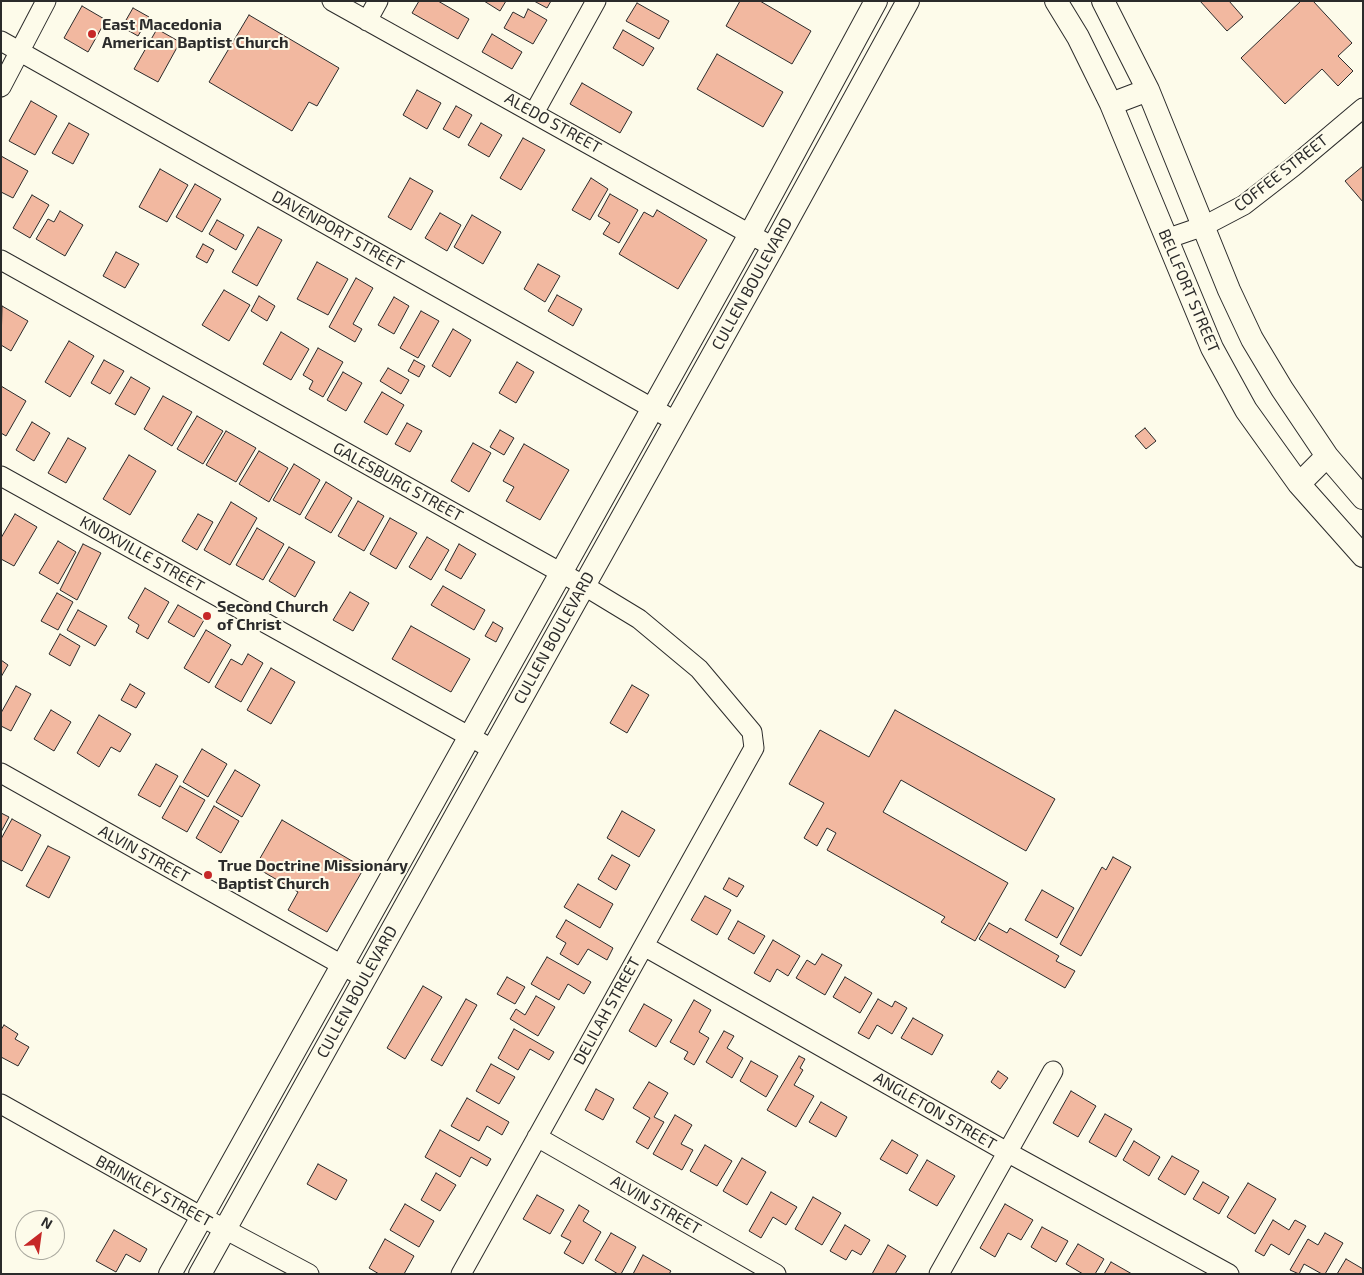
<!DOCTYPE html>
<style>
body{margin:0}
#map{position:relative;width:1364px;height:1275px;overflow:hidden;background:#fdfbea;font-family:"Exo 2",sans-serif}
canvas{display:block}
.frame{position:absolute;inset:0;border:2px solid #2b2b2b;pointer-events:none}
.north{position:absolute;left:15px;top:1210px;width:50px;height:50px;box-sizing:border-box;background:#fdfbea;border:1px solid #a9a89e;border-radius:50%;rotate:30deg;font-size:14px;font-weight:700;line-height:20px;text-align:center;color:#2b2b2b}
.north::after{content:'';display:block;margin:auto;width:18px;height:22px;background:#c62828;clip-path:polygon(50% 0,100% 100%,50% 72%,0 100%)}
</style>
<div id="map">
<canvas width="1364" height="1275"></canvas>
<div class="frame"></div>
<div class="north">N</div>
</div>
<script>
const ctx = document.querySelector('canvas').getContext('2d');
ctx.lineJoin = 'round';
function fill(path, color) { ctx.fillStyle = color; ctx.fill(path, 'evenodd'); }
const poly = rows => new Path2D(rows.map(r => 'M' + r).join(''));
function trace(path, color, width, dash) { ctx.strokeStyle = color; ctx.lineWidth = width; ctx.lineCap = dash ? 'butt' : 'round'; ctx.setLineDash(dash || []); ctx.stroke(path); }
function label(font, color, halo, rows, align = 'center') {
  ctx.font = font + ' "Exo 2",sans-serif'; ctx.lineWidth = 4; ctx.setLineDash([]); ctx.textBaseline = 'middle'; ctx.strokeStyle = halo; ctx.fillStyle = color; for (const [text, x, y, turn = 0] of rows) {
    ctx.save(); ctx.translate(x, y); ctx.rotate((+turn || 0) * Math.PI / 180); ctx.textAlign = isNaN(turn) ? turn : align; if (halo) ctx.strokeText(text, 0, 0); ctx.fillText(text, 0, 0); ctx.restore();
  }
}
const building = poly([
 [419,1,438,1,469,19,458,39,412,13,419,1],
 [484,1,506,1,500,11,484,1],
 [534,1,551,1,547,8,534,1],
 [740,1,760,1,811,31,792,64,726,26,740,1],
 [1200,1,1229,1,1243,17,1227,31,1200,1],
 [1301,1,1313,1,1352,43,1338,56,1353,71,1338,86,1322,69,1285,104,1241,58,1301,1],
 [637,3,669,21,659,39,626,21,637,3],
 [82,6,106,20,88,52,64,38,82,6],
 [133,8,149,17,138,36,122,27,133,8],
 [528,9,547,20,533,44,504,28,513,12,524,18,528,9],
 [249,15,339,68,317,106,309,102,292,131,209,82,249,15],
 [157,29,180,42,158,82,134,69,157,29],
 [623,30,654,48,643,66,613,48,623,30],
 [492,34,522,52,512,69,482,52,492,34],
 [717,54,783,92,763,127,697,89,717,54],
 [582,83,632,112,620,133,570,104,582,83],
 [417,90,441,103,427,129,403,115,417,90],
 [31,101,57,116,35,155,9,141,31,101],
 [456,106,472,115,459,138,443,129,456,106],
 [69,123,89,134,73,164,52,153,69,123],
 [481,123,502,135,489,157,468,145,481,123],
 [523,138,545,150,521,190,500,178,523,138],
 [1,156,28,171,13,198,1,192,1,156],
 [1363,166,1363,202,1345,181,1363,166],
 [160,169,188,185,167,222,139,207,160,169],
 [410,178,433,191,411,230,388,217,410,178],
 [591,178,608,189,590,220,572,210,591,178],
 [195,184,221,199,202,232,176,217,195,184],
 [610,194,638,210,619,243,603,234,610,223,598,216,610,194],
 [32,195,49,205,30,238,13,228,32,195],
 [657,210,707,240,678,289,619,254,644,212,653,217,657,210],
 [60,211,83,225,65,256,36,239,48,219,54,222,60,211],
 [440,213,461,225,447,251,425,238,440,213],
 [472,215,501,232,483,264,454,247,472,215],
 [217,220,244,235,236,250,209,234,217,220],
 [258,227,282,240,257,286,232,272,258,227],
 [203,244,214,250,207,263,196,257,203,244],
 [116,252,139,264,125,288,103,276,116,252],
 [317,262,348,279,328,315,297,299,317,262],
 [538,264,560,276,545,302,524,289,538,264],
 [356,278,373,288,353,324,362,329,355,342,329,327,356,278],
 [224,290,250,305,229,341,202,325,224,290],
 [557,295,582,309,573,326,548,311,557,295],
 [259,296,275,306,267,321,251,311,259,296],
 [394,297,409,306,394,334,378,325,394,297],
 [2,306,28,321,11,351,1,345,2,306],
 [421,311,439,321,418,358,400,348,421,311],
 [453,329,471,340,450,377,432,366,453,329],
 [281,332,309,349,291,380,263,364,281,332],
 [69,341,94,356,70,397,45,382,69,341],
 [318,348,343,362,323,397,309,389,313,381,303,375,318,348],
 [104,360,124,371,110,394,91,383,104,360],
 [414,360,425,366,419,377,408,371,414,360],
 [517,362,534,372,516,403,499,393,517,362],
 [388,368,409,380,401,394,380,381,388,368],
 [343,372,362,383,346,411,327,400,343,372],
 [131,377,150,388,135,415,115,404,131,377],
 [1,386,26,401,6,436,1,433,1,386],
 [382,392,404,405,387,435,364,422,382,392],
 [163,396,192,412,172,446,144,429,163,396],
 [197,416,223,431,203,464,177,449,197,416],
 [32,422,50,433,34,461,16,450,32,422],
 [407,423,422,431,410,452,395,444,407,423],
 [1145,428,1156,441,1146,449,1135,436,1145,428],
 [500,430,514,438,504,455,490,447,500,430],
 [226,431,256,448,236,482,206,465,226,431],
 [68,438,86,448,66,483,48,473,68,438],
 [473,443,491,453,469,492,451,481,473,443],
 [524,444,569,470,540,520,506,501,514,487,503,481,524,444],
 [259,451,288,468,269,502,239,484,259,451],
 [129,455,156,471,130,515,103,499,129,455],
 [294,464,320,480,300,515,273,500,294,464],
 [326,482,352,498,331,533,305,518,326,482],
 [358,501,384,516,364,551,338,536,358,501],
 [231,502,257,518,230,565,204,550,231,502],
 [15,514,37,527,14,566,1,559,1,538,15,514],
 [198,514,213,522,197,550,182,541,198,514],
 [390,518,417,533,396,569,370,554,390,518],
 [257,528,284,544,263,580,236,565,257,528],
 [427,537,449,550,431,580,409,567,427,537],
 [58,541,76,552,58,584,39,573,58,541],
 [83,544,101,553,77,600,60,590,83,544],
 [459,544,476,554,461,579,445,570,459,544],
 [289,547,315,562,295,597,269,581,289,547],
 [443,586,485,610,474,630,431,605,443,586],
 [145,588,169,602,148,639,136,632,139,625,128,618,145,588],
 [350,592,369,603,353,631,333,620,350,592],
 [57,593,73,602,58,630,41,621,57,593],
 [178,605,204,620,194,637,168,622,178,605],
 [78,610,107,626,95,646,67,630,78,610],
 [493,622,503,628,496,642,485,636,493,622],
 [411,626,470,659,451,692,392,659,411,626],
 [206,630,231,645,209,683,184,668,206,630],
 [60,634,80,646,70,666,49,654,60,634],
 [248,654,263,663,241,702,215,687,231,659,242,665,248,654],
 [1,660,8,665,1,677,1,660],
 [271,668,295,682,271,724,247,710,271,668],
 [130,684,145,693,136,708,121,700,130,684],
 [632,685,649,695,627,733,610,723,632,685],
 [16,686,31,694,11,731,1,726,1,713,16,686],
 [51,710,71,722,54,751,34,739,51,710],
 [895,710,1055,799,1026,851,901,780,883,812,1008,883,975,941,941,922,945,917,827,850,836,833,827,828,817,846,804,838,824,803,789,784,820,730,869,757,895,710],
 [99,715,131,734,120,752,111,747,99,767,77,753,99,715],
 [202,749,227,764,208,797,183,782,202,749],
 [156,764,178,776,160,807,138,795,156,764],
 [235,770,260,785,242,817,216,802,235,770],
 [180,786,205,800,187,832,162,818,180,786],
 [214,806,239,821,221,853,196,838,214,806],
 [622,811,655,830,639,857,607,838,622,811],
 [1,813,9,817,1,832,1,813],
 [12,819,41,835,22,871,1,860,1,839,12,819],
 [282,820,364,868,327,932,288,910,298,892,255,867,282,820],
 [48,846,70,857,49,898,26,886,48,846],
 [612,855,630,865,616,890,598,879,612,855],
 [1113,857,1131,867,1081,956,1060,944,1102,867,1106,870,1113,857],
 [729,878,744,886,737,897,723,889,729,878],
 [578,884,613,904,600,928,564,907,578,884],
 [1042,890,1074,908,1057,938,1025,920,1042,890],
 [705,896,731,910,717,935,691,920,705,896],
 [566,920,613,948,607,960,588,949,578,965,560,954,566,943,556,937,566,920],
 [738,921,765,936,754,954,728,939,738,921],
 [989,923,1007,933,1010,928,1059,956,1056,961,1075,971,1065,988,979,939,989,923],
 [773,940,800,956,788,976,777,969,770,982,754,973,773,940],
 [822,954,842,965,825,995,796,978,807,960,815,965,822,954],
 [547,957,591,982,584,994,568,984,559,1000,531,984,547,957],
 [507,977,525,987,515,1004,497,994,507,977],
 [845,977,872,993,860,1013,833,997,845,977],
 [423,986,442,997,405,1059,387,1048,423,986],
 [536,996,555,1007,538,1036,510,1019,516,1009,525,1015,536,996],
 [466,999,477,1005,442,1066,431,1060,466,999],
 [878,999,892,1007,895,1001,907,1008,892,1034,877,1025,869,1039,858,1033,878,999],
 [694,1000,711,1010,699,1032,709,1038,694,1065,684,1059,688,1052,670,1042,694,1000],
 [644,1004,672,1020,656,1047,629,1031,644,1004],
 [913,1018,943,1035,932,1055,901,1038,913,1018],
 [4,1025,18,1034,15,1039,29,1047,18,1066,1,1057,1,1030,4,1025],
 [514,1029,554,1052,549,1060,530,1049,518,1070,498,1058,514,1029],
 [724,1031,734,1036,727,1048,743,1058,732,1078,706,1062,724,1031],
 [799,1056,805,1059,800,1068,803,1070,794,1085,814,1096,796,1127,767,1110,799,1056],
 [751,1061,778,1076,766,1097,740,1081,751,1061],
 [491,1064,515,1077,499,1104,476,1091,491,1064],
 [998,1071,1008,1078,1000,1089,991,1082,998,1071],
 [649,1082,668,1093,654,1117,664,1122,648,1149,636,1142,650,1118,633,1108,649,1082],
 [596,1089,614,1099,603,1120,585,1110,596,1089],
 [1071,1091,1096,1106,1078,1137,1053,1123,1071,1091],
 [467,1098,509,1122,502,1135,487,1126,479,1141,451,1126,467,1098],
 [821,1102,847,1117,836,1137,809,1122,821,1102],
 [1105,1114,1132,1129,1116,1157,1089,1142,1105,1114],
 [675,1115,692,1125,681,1144,693,1150,682,1170,653,1154,675,1115],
 [440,1130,491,1159,487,1166,471,1157,460,1177,425,1157,440,1130],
 [892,1140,918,1155,907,1174,880,1159,892,1140],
 [1134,1141,1160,1157,1149,1176,1123,1160,1134,1141],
 [705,1145,732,1161,717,1186,690,1171,705,1145],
 [1172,1156,1199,1171,1185,1195,1158,1179,1172,1156],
 [742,1158,766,1172,747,1205,723,1191,742,1158],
 [927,1160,955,1176,937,1206,909,1190,927,1160],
 [318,1164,347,1180,336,1200,307,1184,318,1164],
 [436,1173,456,1185,440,1211,421,1200,436,1173],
 [1203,1182,1229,1197,1219,1214,1193,1199,1203,1182],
 [1248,1183,1276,1199,1255,1234,1227,1217,1248,1183],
 [771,1192,797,1207,786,1225,773,1217,761,1238,749,1231,771,1192],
 [537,1195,564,1210,550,1234,523,1219,537,1195],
 [813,1197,841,1213,822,1245,795,1229,813,1197],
 [405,1204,434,1221,419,1247,390,1230,405,1204],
 [1005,1204,1033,1220,1021,1240,1008,1233,995,1257,980,1248,1005,1204],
 [579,1205,589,1211,583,1221,601,1232,583,1264,564,1253,571,1241,561,1236,579,1205],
 [1273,1220,1289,1230,1295,1220,1306,1226,1289,1255,1271,1244,1264,1256,1255,1251,1273,1220],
 [845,1225,870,1240,861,1255,852,1250,846,1260,830,1251,845,1225],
 [1042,1227,1068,1241,1056,1262,1031,1247,1042,1227],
 [114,1230,147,1249,140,1262,126,1254,116,1272,96,1261,114,1230],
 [611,1233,636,1247,621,1274,618,1274,595,1260,611,1233],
 [1325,1233,1343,1243,1325,1274,1322,1274,1304,1264,1299,1274,1290,1270,1308,1239,1318,1245,1325,1233],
 [385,1239,414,1256,404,1274,379,1274,369,1268,385,1239],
 [1078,1244,1104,1259,1095,1274,1083,1274,1066,1264,1078,1244],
 [888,1245,906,1256,895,1274,872,1274,888,1245],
 [643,1255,671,1271,669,1274,633,1274,643,1255],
 [1346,1259,1363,1269,1363,1274,1337,1274,1346,1259],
 [1111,1262,1132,1274,1104,1274,1111,1262]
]);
fill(building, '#f2b8a0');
trace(building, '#2b2b2b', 1);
const minor = poly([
 [332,1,773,247],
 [367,21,378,1],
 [1,41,675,421],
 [1,87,46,1],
 [534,113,596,1],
 [1166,239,1204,226,1244,205,1293,167,1363,108],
 [1,260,583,585,639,619,699,669,752,732,754,748,461,1274],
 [1,476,492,749],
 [1,773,365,978],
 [644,946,1007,1152,1229,1274],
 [1,1104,202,1217,309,1274],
 [537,1137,776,1274],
 [939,1274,1053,1071]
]);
const major = poly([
 [1056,1,1078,37,1111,104,1212,348,1246,410,1299,484,1363,556],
 [1103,1,1148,90,1229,290,1252,339,1282,389,1327,456,1363,498],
 [1111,104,1148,90],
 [1299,484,1327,456],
 [170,1274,750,234,876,1],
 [200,1274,773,247,908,1]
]);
trace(minor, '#2b2b2b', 21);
trace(major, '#2b2b2b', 24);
trace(minor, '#fdfbea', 19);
trace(major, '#fdfbea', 22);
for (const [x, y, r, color] of [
 [92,34,5,"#c62828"],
 [207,616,5,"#c62828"],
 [208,875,5,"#c62828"]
]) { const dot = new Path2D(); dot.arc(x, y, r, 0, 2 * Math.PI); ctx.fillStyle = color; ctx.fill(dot); trace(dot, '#fdfbea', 2); }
label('bold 16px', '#2b2b2b', '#fdfbea', [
 ["East Macedonia",102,25],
 ["American Baptist Church",102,43],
 ["Second Church",217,607],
 ["of Christ",217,625],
 ["True Doctrine Missionary",218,866],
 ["Baptist Church",218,884]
], 'left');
label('16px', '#2b2b2b', '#fdfbea', [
 ["ALEDO STREET",553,123,29],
 ["COFFEE STREET",1281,173,-38],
 ["DAVENPORT STREET",338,231,29],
 ["CULLEN BOULEVARD",752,284,-61],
 ["BELLFORT STREET",1189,291,67],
 ["GALESBURG STREET",398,482,29],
 ["KNOXVILLE STREET",142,554,29],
 ["CULLEN BOULEVARD",554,638,-61],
 ["ALVIN STREET",144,854,29],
 ["CULLEN BOULEVARD",357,992,-61],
 ["DELILAH STREET",607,1011,-61],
 ["ANGLETON STREET",935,1111,30],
 ["BRINKLEY STREET",154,1191,29],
 ["ALVIN STREET",656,1205,30]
]);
</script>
